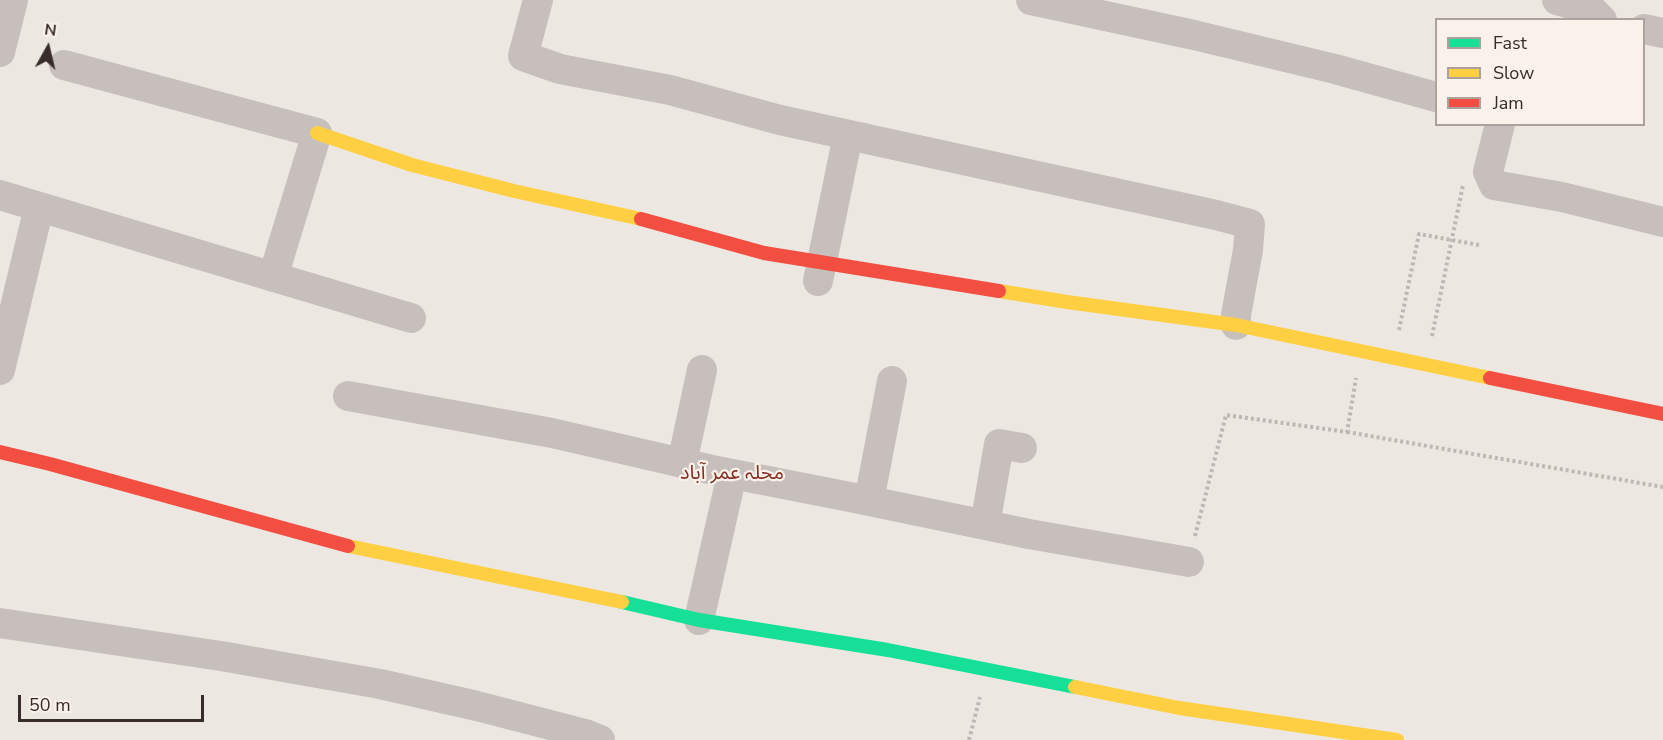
<!DOCTYPE html>
<meta charset="utf-8">
<style>
body{margin:0}
#map{position:relative;width:1663px;height:740px;overflow:hidden;background:#ede7e2;font-family:"Nunito Sans",sans-serif}
canvas{display:block}
.legend{position:absolute;left:1435px;top:18px;width:210px;height:108px;box-sizing:border-box;background:#faf1ea;border:2px solid #aca29d;margin:0;padding:8px 10px;list-style:none;font-size:18px;color:#372c29}
.legend li{display:flex;align-items:center;gap:12px;height:30px}
.legend b{width:30px;border:2px solid #aca29d}
.north{position:absolute;left:18px;top:18px;width:60px;height:60px;-webkit-text-stroke:4px #faf1ea;paint-order:stroke;rotate:8deg;font-size:16px;font-weight:700;line-height:24px;text-align:center;color:#372c29}
.north::after{content:'';display:block;margin:auto;width:21px;height:27px;background:#372c29;clip-path:polygon(50% 0,100% 100%,50% 72%,0 100%)}
.scale{position:absolute;left:18px;top:695px;width:186px;height:27px;box-sizing:border-box;border:3px solid #372c29;border-top:0;padding-left:8px;font-size:18px;line-height:21px;white-space:nowrap;color:#372c29;-webkit-text-stroke:4px #faf1ea;paint-order:stroke}
</style>
<div id="map">
<canvas width="1663" height="740"></canvas>
<ul class="legend">
<li><b style="height:8px;background:#16e098"></b>Fast</li>
<li><b style="height:8px;background:#ffcf43"></b>Slow</li>
<li><b style="height:8px;background:#f24e42"></b>Jam</li>
</ul>
<div class="north">N</div>
<div class="scale">50 m</div>
</div>
<script>
const ctx = document.querySelector('canvas').getContext('2d');
ctx.lineJoin = 'round';
const poly = rows => new Path2D(rows.map(r => 'M' + r).join(''));
function trace(path, color, width, dash) { ctx.strokeStyle = color; ctx.lineWidth = width; ctx.lineCap = dash ? 'butt' : 'round'; ctx.setLineDash(dash || []); ctx.stroke(path); }
function label(font, color, halo, rows, align = 'center') {
  ctx.font = font + ' "Nunito Sans","Noto Sans Arabic",sans-serif'; ctx.lineWidth = 4.5; ctx.setLineDash([]); ctx.textBaseline = 'middle'; ctx.strokeStyle = halo; ctx.fillStyle = color; for (const [text, x, y, turn = 0] of rows) {
    ctx.save(); ctx.translate(x, y); ctx.rotate((+turn || 0) * Math.PI / 180); ctx.textAlign = isNaN(turn) ? turn : align; if (halo) ctx.strokeText(text, 0, 0); ctx.fillText(text, 0, 0); ctx.restore();
  }
}
trace(poly([
 [1399,330,1419,234,1479,245],
 [1432,336,1463,185],
 [1347,432,1663,487],
 [1195,536,1226,415,1347,432,1356,378],
 [969,740,980,697]
]), '#bfb7b3', 4, [3, 3]);
trace(poly([
 [538,0,523,56,560,69,670,90,780,120,1216,215,1250,224,1248,250,1236,315,1236,325],
 [1031,0,1194,35,1335,69,1436,97],
 [1557,0,1592,10,1602,20],
 [1644,29,1663,33],
 [0,52,13,0],
 [64,65,317,133,273,277],
 [1500,124,1488,172,1494,185,1562,197,1663,222],
 [0,195,411,318],
 [818,281,848,135,864,138],
 [0,370,39,207],
 [348,396,552,433,717,471,855,498,1029,534,1189,562],
 [682,463,702,370],
 [869,501,892,381],
 [985,525,999,444,1022,448],
 [699,620,732,474],
 [0,623,221,656,380,684,477,706,585,734,600,740]
]), '#c6bfbb', 30);
trace(poly([
 [622,602,699,620,888,650,1075,687]
]), '#16e098', 14);
trace(poly([
 [317,133,412,165,514,191,641,219],
 [999,291,1067,302,1236,325,1490,378],
 [348,546,622,602],
 [1075,687,1179,708,1397,740]
]), '#ffcf43', 14);
trace(poly([
 [641,219,764,253,999,291],
 [1490,378,1663,414],
 [0,452,50,464,348,546]
]), '#f24e42', 14);
label('20px', '#853023', '#faf1ea', [
 ["محلہ عمر آباد",732,474]
]);
</script>
